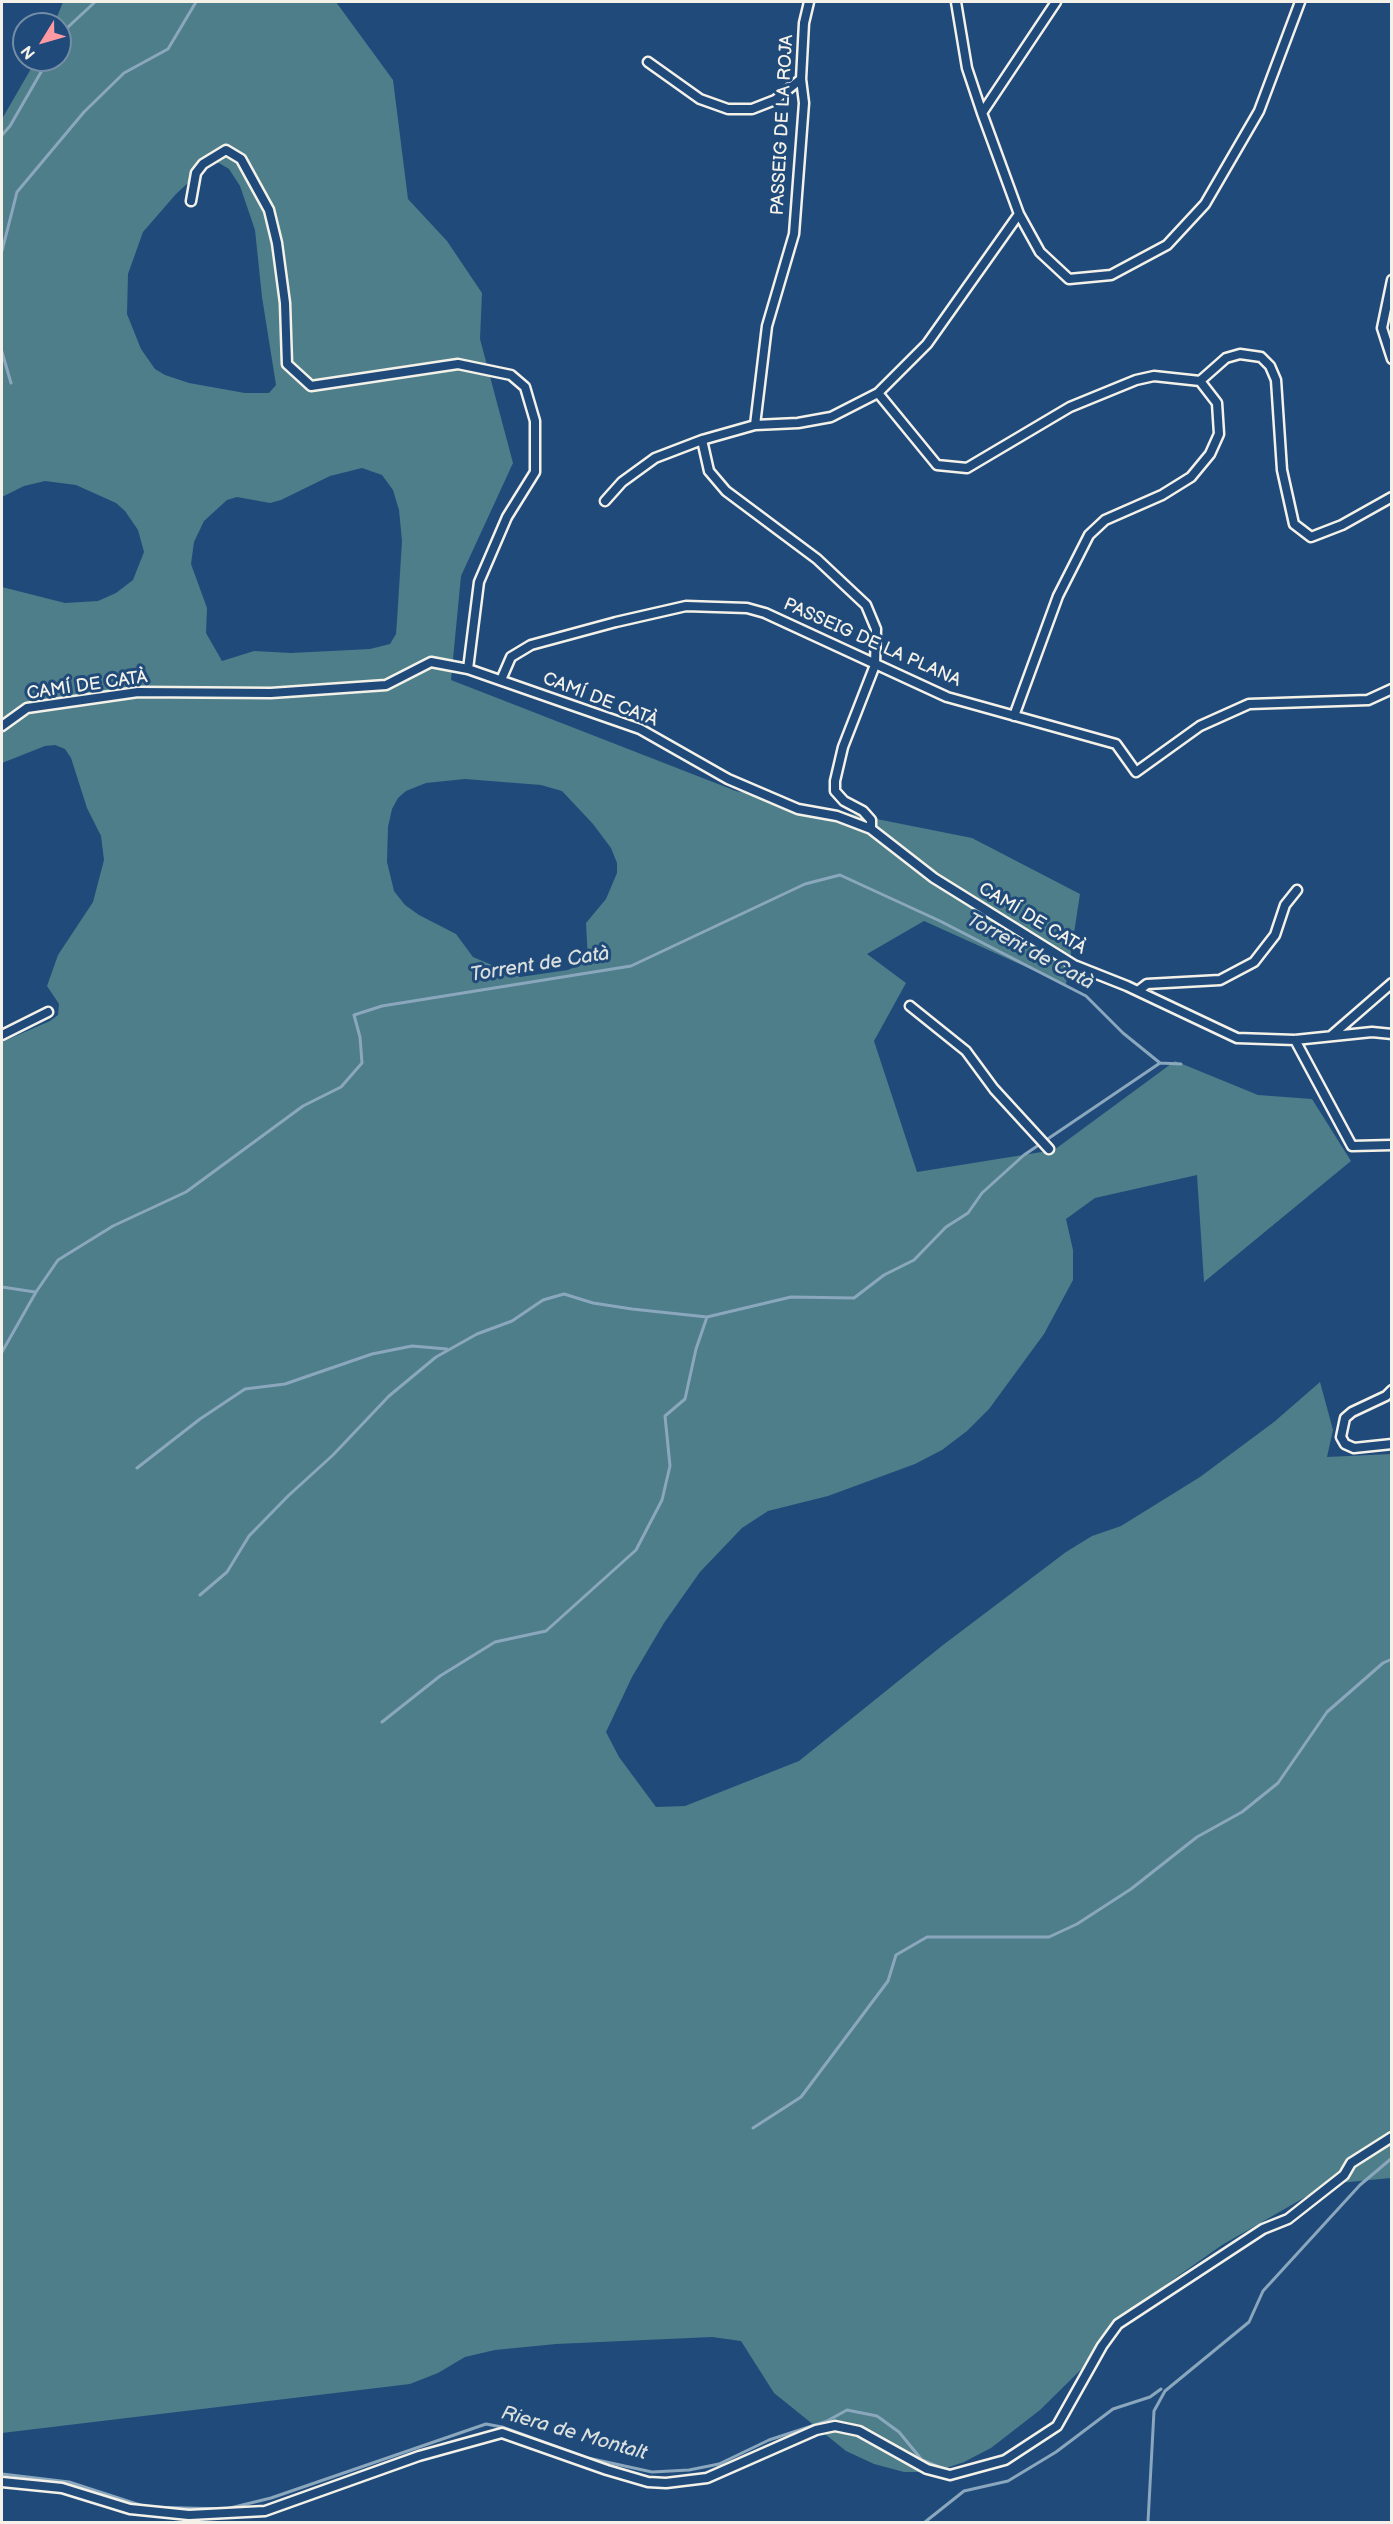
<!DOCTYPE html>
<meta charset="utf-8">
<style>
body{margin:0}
#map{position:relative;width:1393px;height:2524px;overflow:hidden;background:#1f4a7a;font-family:"Balsamiq Sans",sans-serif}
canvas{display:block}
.frame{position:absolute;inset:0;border:3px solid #f4f1e8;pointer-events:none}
.north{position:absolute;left:12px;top:12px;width:60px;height:60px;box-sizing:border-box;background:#1f4a7a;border:2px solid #748da6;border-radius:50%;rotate:233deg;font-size:16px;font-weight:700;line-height:24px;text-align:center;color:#f4f1e8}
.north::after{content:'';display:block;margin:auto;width:21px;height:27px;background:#ff9aa2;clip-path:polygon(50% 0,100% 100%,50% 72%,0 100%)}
</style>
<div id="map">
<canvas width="1393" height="2524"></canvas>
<div class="frame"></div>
<div class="north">N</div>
</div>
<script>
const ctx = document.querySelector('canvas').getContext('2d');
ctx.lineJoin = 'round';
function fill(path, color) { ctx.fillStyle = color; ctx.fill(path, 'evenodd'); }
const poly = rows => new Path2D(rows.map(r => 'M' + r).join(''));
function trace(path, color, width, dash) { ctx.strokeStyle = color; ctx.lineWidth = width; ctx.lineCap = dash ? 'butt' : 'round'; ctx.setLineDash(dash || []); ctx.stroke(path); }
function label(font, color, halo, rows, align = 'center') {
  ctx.font = font + ' "Balsamiq Sans",sans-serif'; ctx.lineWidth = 6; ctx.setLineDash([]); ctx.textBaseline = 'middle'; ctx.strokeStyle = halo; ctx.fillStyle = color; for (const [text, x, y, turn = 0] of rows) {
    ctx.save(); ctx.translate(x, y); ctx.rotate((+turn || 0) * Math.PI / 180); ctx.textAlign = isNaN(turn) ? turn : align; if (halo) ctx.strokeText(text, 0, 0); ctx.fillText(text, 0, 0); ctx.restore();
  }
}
fill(poly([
 [63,2,336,2,393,80,408,199,447,241,482,293,480,339,513,463,461,576,451,680,736,791,972,838,1080,894,1066,985,924,921,867,954,906,983,874,1041,917,1172,1054,1150,1175,1061,1258,1095,1312,1099,1351,1161,1204,1282,1197,1175,1095,1198,1066,1219,1073,1250,1073,1280,1044,1334,989,1409,967,1431,942,1450,915,1464,828,1496,768,1511,742,1528,700,1572,664,1623,632,1677,606,1732,619,1757,656,1807,685,1806,799,1761,943,1645,1066,1552,1092,1536,1121,1526,1200,1477,1274,1422,1320,1382,1333,1430,1327,1457,1391,1454,1391,2178,1328,2184,1222,2245,1171,2281,1125,2320,1106,2345,1040,2410,991,2448,964,2462,935,2472,904,2472,874,2464,846,2451,774,2393,741,2341,712,2337,556,2344,495,2350,465,2357,438,2373,410,2384,2,2433,2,1042,50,1021,58,1015,59,1004,47,986,58,955,93,902,104,860,101,836,87,808,71,758,65,749,55,745,45,746,2,763,2,587,65,603,98,601,116,593,133,580,144,552,138,530,125,511,116,503,76,485,45,481,24,486,2,497,2,119,36,60,60,60,60,24,54,24],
 [219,163,229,169,240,186,255,230,262,297,276,385,269,393,245,393,189,383,165,375,155,369,141,349,127,314,128,274,143,232,176,194,209,164],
 [362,468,382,475,393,490,399,510,402,541,397,621,396,634,390,644,370,649,291,653,254,651,222,661,206,633,207,608,191,564,194,542,204,521,227,500,237,497,270,503,281,500,330,476],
 [465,779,541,785,562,791,593,824,611,848,617,863,617,873,606,899,586,923,588,961,568,970,520,977,473,957,456,934,419,915,405,905,394,891,387,862,388,827,392,809,398,798,406,791,426,783]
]), '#4d7e89');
trace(poly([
 [60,40,68,27,95,2],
 [2,135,10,126,48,60],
 [2,251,17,192,84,112,124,73,168,49,196,2],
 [2,352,11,383],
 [2,1287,35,1292],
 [2,1352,36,1292,58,1260,113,1226,186,1192,303,1106,341,1087,362,1063,360,1037,354,1015,382,1006,631,966,805,884,840,875,940,921,1086,996,1123,1033,1160,1063,1181,1064],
 [137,1468,200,1419,245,1389,285,1384,372,1354,412,1346,447,1349],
 [200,1595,227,1572,249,1536,288,1496,333,1455,389,1396,436,1357,477,1334,512,1321,543,1300,564,1294,593,1303,632,1309,707,1317,791,1297,854,1298,884,1275,914,1260,946,1227,968,1213,982,1193,1024,1155,1160,1063],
 [382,1722,440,1676,495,1642,546,1631,636,1550,662,1500,670,1466,665,1416,685,1399,696,1349,707,1317],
 [753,2128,801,2097,888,1981,896,1955,927,1937,1049,1937,1077,1924,1131,1889,1197,1837,1242,1812,1278,1783,1327,1712,1383,1663,1392,1659],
 [2,2474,69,2482,146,2507,226,2509,271,2498,486,2424,502,2427,588,2458,652,2472,689,2470,719,2464,769,2440,827,2421,847,2410,877,2416,899,2432,922,2460,944,2469],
 [925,2522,964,2491,1008,2481,1056,2452,1113,2409,1150,2397,1161,2389],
 [1148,2522,1154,2411,1165,2391,1249,2322,1263,2291,1360,2185,1392,2158]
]), '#8aa7bd', 3);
const minor = poly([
 [956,2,967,68,982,113],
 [648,62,700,99,728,109,752,109,775,100,801,79],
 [191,201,196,173,203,164,226,150,241,159,269,210,277,243,285,303,287,364,311,386,458,364,511,375,525,387,535,421,535,472,507,517,479,582,468,669],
 [1019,214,1040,252,1069,279,1111,275,1167,245,1205,204,1259,111,1300,2],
 [1392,280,1382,328,1392,359],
 [1200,381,1226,358,1240,354,1261,357,1270,366,1276,380,1282,470,1294,524,1311,537,1342,525,1392,497],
 [878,393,937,465,967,468,1070,407,1136,380,1154,376,1200,381,1217,403,1219,434,1210,454,1191,477,1162,495,1105,520,1089,535,1058,596,1014,716],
 [755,425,767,326,794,234,804,103,801,79,804,23,809,2],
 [605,501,622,482,655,458,702,440],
 [501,680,511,657,531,645,616,622,686,606,747,608,765,613,947,697,1116,744,1136,772,1200,726,1249,704,1368,700,1392,689],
 [2,726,27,708,138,692,271,693,386,685,431,662,468,669,640,729,728,779,798,809,837,816,871,829,934,878,1074,965,1127,986,1237,1038,1295,1040,1372,1032,1392,1034],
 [871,829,871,820,863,811,844,801,835,791,835,781,843,747,875,665,876,629,866,605,817,559,726,491,709,471,702,440,755,425,798,423,831,417,878,393,927,344,1019,214,982,113,1056,2],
 [1138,991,1147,984,1220,980,1254,962,1275,935,1285,905,1297,890],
 [910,1006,966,1051,994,1089,1049,1149],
 [2,1035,48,1012],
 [1331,1036,1392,983],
 [1295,1040,1352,1146,1392,1145],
 [1392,1390,1386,1396,1352,1412,1345,1418,1341,1437,1345,1444,1354,1448,1392,1444],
 [2,2482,62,2488,130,2509,189,2515,265,2511,419,2456,502,2433,607,2470,648,2482,666,2483,707,2478,816,2430,835,2426,859,2431,927,2469,950,2475,1005,2460,1057,2426,1102,2346,1118,2324,1263,2229,1288,2219,1344,2175,1351,2163,1392,2137]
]);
trace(minor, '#f4f1e8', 13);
trace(minor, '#1f4a7a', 8);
label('18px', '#f4f1e8', '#1f4a7a', [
 ["PASSEIG DE LA ROJA",783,125,-87],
 ["PASSEIG DE LA PLANA",872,643,24],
 ["CAMÍ DE CATÀ",87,686,-8],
 ["CAMÍ DE CATÀ",600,700,21],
 ["CAMÍ DE CATÀ",1032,919,31]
]);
label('italic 20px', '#dadfdd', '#1f4a7a', [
 ["Torrent de Catà",1030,952,28],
 ["Torrent de Catà",540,965,-9],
 ["Riera de Montalt",574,2434,16]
]);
</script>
